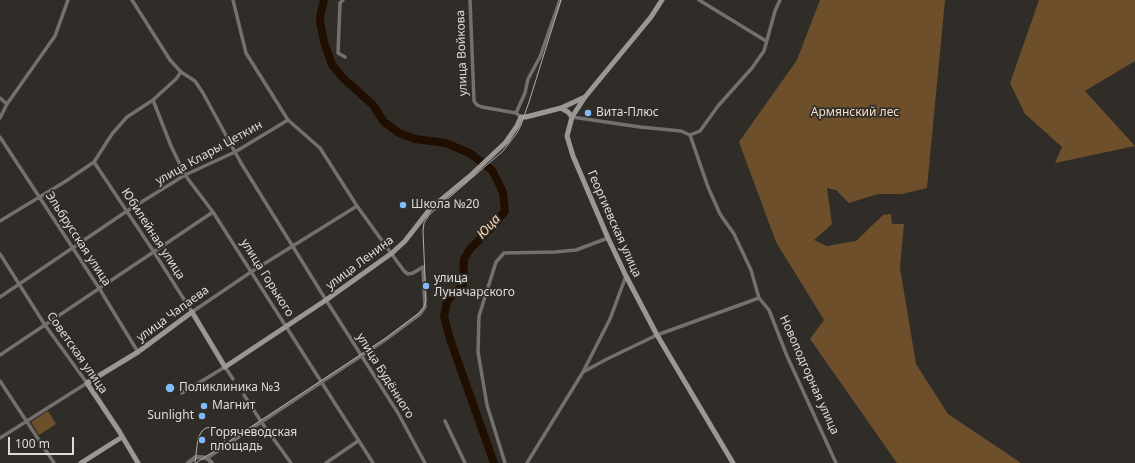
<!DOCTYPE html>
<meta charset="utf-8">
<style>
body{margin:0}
#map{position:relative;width:1135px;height:463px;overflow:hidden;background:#302d29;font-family:"Noto Sans",sans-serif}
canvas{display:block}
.scale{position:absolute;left:8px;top:437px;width:66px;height:18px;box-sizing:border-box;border:2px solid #dedcd9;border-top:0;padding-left:5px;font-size:12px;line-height:14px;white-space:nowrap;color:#dedcd9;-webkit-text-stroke:3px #302d29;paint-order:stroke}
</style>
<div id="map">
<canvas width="1135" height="463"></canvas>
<div class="scale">100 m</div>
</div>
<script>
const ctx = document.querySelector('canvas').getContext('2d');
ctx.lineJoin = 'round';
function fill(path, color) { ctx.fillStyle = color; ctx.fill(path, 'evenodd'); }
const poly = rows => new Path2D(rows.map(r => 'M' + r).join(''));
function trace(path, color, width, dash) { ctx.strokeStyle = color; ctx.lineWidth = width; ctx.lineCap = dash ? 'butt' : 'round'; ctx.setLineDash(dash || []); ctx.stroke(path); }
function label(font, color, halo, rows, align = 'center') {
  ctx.font = font + ' "Noto Sans",sans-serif'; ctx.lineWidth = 3.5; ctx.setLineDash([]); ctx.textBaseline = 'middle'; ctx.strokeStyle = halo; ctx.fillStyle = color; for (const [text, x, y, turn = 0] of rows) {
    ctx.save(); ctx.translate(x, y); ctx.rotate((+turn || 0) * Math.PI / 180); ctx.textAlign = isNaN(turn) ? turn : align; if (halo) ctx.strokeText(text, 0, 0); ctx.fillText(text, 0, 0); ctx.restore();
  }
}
fill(poly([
 [820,0,945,0,927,188,902,194,878,194,849,203,836,190,827,188,832,224,814,240,827,246,856,241,883,215,891,214,892,224,904,224,900,268,916,364,948,414,1021,463,897,463,810,339,824,320,776,242,739,142,797,60],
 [1039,0,1135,0,1135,61,1085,91,1135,146,1055,163,1062,147,1025,114,1010,83],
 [48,411,56,424,39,435,31,422]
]), '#6d4f2b');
trace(poly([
 [324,0,321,12,320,21,324,42,332,65,343,78,373,105,384,122,399,133,415,139,446,143,471,154,492,170,503,192,505,211,494,225,470,249,464,259,463,285,447,301,444,317,450,339,494,463]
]), '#200f00', 8);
trace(poly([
 [132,0,170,60,181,72,195,81,203,93,241,163,326,300,398,413,425,463],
 [343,0,340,3,338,53,345,57],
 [470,0,474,101,477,105,482,107,516,113,521,117],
 [699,0,766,41],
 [780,0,775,11,764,51,752,68,718,106,700,131,690,135,708,187,720,214,734,234,751,270,759,298,769,310,787,356,836,463],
 [0,98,7,104],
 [153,100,171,146,185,175,213,212,373,463],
 [516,113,525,93,528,79,540,57,560,0],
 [572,117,640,127,681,131,690,135],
 [0,118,7,104,55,36,68,0],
 [0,137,99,288,138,352],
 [94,162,154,252,192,312,251,272,357,206],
 [0,221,66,181,94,162,112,134,127,117,153,100,176,79,181,72],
 [0,254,45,325,87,383,0,438],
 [0,297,127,211,185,175,235,152,288,120],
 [0,355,213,212],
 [583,372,607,359,657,335,759,298],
 [0,381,54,463],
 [182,393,225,367,233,379],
 [244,395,262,423,291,463],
 [445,421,465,463],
 [207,458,385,340,420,314,425,307,423,267,413,273,408,274,404,271,357,206,320,148,288,120,246,53,233,0],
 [326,463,358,441],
 [505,463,487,405,478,352,479,316,496,262,504,253,555,252,576,250,608,238],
 [527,463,583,372,610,319,626,276]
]), '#73716f', 3.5);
trace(poly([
 [188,463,196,457,207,458,212,463]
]), '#73716f', 4.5);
trace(poly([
 [662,0,651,17,585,97,572,117,567,136,573,156,608,238,626,276,657,335,733,463],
 [561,108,568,112,572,117],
 [81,463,122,437],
 [138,463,119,431,87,383,138,352,192,312,225,367,326,300,392,253,405,241,430,209,470,176,506,142,517,126,521,117,526,117,561,108,585,97]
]), '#9a9794', 5);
trace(poly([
 [195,463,198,438,202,431,206,428,212,427,222,434,225,440,222,447],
 [196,463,386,338,419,313,424,307,426,300,423,231,424,223,429,215,503,151,517,133,521,125,529,102,561,0]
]), '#b0aeab', 1);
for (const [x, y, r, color] of [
 [588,113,4,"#7fbdfa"],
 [403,205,4,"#7fbdfa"],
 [426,286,4,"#7fbdfa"],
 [170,388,5,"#7fbdfa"],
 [204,406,4,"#7fbdfa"],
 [202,416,4,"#7fbdfa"],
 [202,440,4,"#7fbdfa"]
]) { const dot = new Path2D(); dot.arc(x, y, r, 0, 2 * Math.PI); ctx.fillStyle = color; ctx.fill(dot); trace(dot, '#302d29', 1.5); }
label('12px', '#dedcd9', '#302d29', [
 ["улица Войкова",462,53,-92],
 ["улица Клары Цеткин",209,153,-29],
 ["Георгиевская улица",614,224,66],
 ["Юбилейная улица",153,234,57],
 ["Эльбрусская улица",78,239,57],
 ["улица Ленина",360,263,-37],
 ["улица Горького",267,278,58],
 ["улица Чапаева",173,314,-36],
 ["Советская улица",77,353,55],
 ["Новоподгорная улица",809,375,66],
 ["улица Будённого",385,376,58]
]);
label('12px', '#dedcd9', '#302d29', [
 ["Вита-Плюс",596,113],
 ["Школа №20",411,205],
 ["улица",434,279],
 ["Луначарского",434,293],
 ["Поликлиника №3",179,388],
 ["Магнит",212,406],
 ["Sunlight",194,416,"right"],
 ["Горячеводская",210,433],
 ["площадь",210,447]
], 'left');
label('12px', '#f6dfc7', '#302d29', [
 ["Армянский лес",855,113]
]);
label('italic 13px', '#fad8b3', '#302d29', [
 ["Юца",489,227,-48]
]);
</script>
